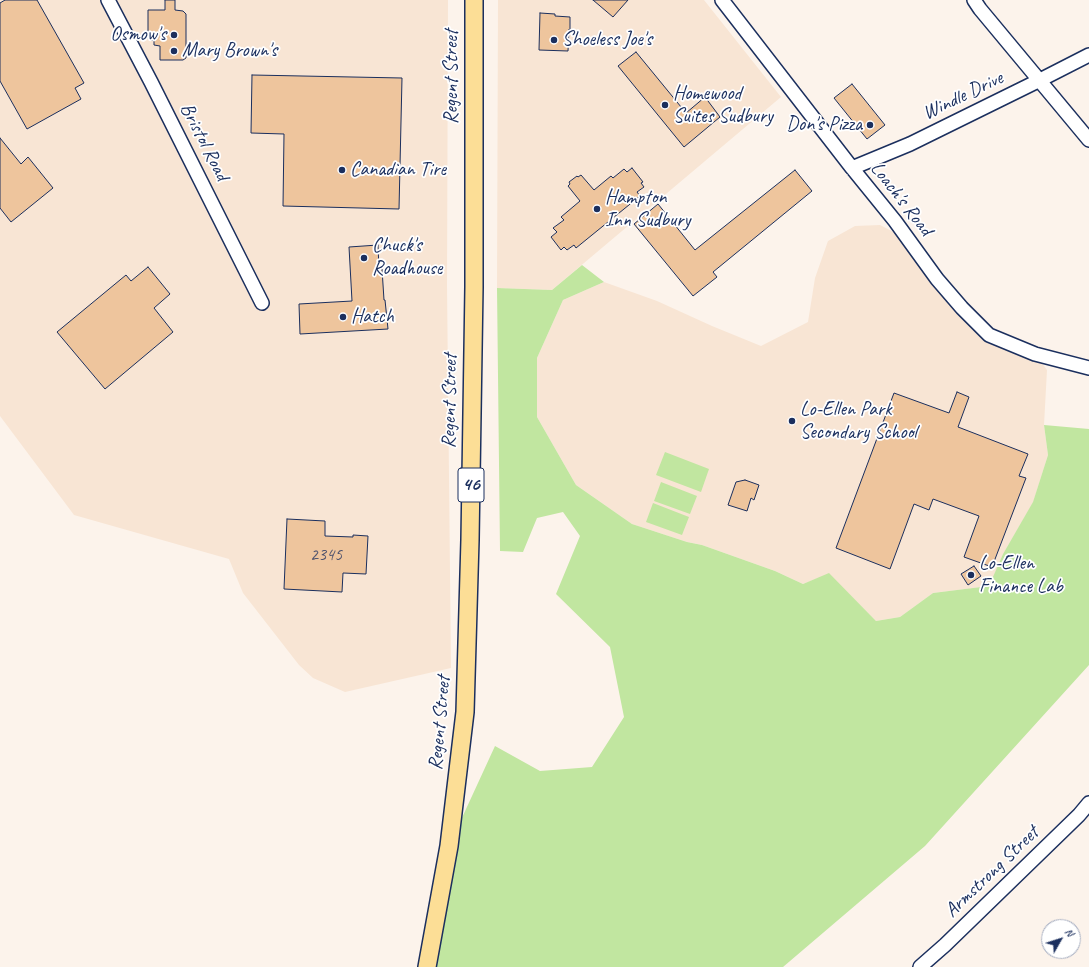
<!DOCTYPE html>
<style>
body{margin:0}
#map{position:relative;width:1089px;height:967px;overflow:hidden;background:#fcf3eb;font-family:Caveat,sans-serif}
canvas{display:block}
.north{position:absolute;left:1041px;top:919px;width:40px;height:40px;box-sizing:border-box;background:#fff;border:1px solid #a4acbf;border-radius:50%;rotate:51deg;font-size:11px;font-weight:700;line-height:16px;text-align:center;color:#1b2f5e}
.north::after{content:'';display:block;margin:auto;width:14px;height:18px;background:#1b2f5e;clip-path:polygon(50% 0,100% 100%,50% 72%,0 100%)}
</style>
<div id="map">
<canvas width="1089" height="967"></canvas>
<div class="north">N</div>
</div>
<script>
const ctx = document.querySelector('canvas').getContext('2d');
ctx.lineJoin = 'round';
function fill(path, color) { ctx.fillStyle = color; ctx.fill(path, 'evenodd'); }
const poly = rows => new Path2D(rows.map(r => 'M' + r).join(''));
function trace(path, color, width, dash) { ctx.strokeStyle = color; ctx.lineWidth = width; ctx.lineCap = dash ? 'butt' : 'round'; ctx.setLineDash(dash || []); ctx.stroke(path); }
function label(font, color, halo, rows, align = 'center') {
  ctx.font = font + ' Caveat,sans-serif'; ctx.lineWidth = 3.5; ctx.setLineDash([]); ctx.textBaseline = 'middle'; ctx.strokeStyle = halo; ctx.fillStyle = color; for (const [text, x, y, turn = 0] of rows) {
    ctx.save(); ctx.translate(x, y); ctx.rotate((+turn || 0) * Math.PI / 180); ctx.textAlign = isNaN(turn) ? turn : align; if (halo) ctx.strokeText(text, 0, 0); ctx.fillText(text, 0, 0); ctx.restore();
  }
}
fill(poly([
 [0,0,108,0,245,267,116,0,448,0,447,285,451,668,345,692,313,678,299,665,243,593,229,559,74,515,0,416],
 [498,0,704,0,781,97,552,290,497,288],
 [880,225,909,240,989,335,1035,354,1047,370,1044,425,1048,455,1033,503,1003,554,990,586,933,593,900,617,876,621,829,574,803,584,775,571,702,545,687,542,632,524,576,485,537,417,537,358,563,300,604,282,657,301,712,326,761,346,808,322,815,278,828,241,855,226]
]), '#f8e5d4');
fill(poly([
 [582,265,604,282,563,300,537,358,537,417,576,485,632,524,687,542,702,545,775,571,803,584,829,573,876,621,900,617,933,593,989,586,1003,554,1033,502,1048,455,1044,425,1089,429,1089,665,925,846,783,967,427,967,449,846,495,746,540,771,592,767,624,717,610,647,556,594,580,536,563,512,537,518,523,552,500,551,497,288,552,290],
 [665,452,709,469,701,492,656,475],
 [661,482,697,496,690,514,654,501],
 [653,503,689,517,682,535,646,522]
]), '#c1e6a0');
const building = poly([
 [5,0,37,0,84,83,75,88,81,99,27,129,0,81,0,3,5,0],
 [165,0,175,0,175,10,183,11,186,14,186,58,183,60,160,60,160,46,154,45,154,40,150,40,150,32,148,32,148,10,165,10,165,0],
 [593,0,628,0,613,17,593,0],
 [540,13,555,14,555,16,570,17,570,30,569,29,568,51,539,50,540,13],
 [636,52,686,113,705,97,720,117,684,147,618,66,636,52],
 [252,75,402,78,399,209,283,206,284,134,251,133,252,75],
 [852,84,885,125,867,139,834,98,852,84],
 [0,138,21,164,28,157,53,188,11,222,0,208,0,138],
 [632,168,643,182,641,183,644,187,637,192,640,196,576,248,574,245,567,250,564,247,561,250,551,237,557,232,553,228,564,220,561,217,580,201,568,186,570,184,569,182,577,176,578,177,581,175,594,190,611,176,613,178,624,169,627,172,632,168],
 [795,170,812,191,713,272,717,277,693,296,634,224,658,204,695,250,795,170],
 [378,245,379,269,382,269,384,300,385,300,388,329,300,334,299,304,352,301,349,247,378,245],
 [148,267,170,294,154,308,173,332,105,389,57,332,126,275,131,281,148,267],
 [957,392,969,397,958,427,1028,454,1019,476,1026,478,992,567,964,557,979,516,933,499,929,510,914,504,890,569,836,548,894,393,949,413,957,392],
 [745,480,759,485,754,500,751,498,747,511,728,505,736,482,745,480],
 [287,519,325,521,325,536,353,537,353,535,368,536,366,574,343,573,342,592,284,589,287,519],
 [974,566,981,576,968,585,961,574,974,566]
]);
fill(building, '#eec59d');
trace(building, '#1b2f5e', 1);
const minor = poly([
 [108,0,151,82,262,303],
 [722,0,852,168,895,221,937,279,962,308,989,335,1035,354,1089,368],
 [974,0,980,9,1089,140],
 [852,168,910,144,1040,80,1089,55],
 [920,967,945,945,1079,815,1089,803]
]);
const major = poly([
 [427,967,449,846,465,712,470,540,474,287,474,0]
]);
trace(minor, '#1b2f5e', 16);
trace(major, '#1b2f5e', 20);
trace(minor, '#fff', 13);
trace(major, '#fcde96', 17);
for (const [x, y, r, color] of [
 [174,35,4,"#1b2f5e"],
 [554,40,4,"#1b2f5e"],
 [174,51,4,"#1b2f5e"],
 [665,105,4,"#1b2f5e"],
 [870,125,4,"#1b2f5e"],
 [342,170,4,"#1b2f5e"],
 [597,209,4,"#1b2f5e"],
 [364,258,4,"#1b2f5e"],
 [343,317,4,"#1b2f5e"],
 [792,421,4,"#1b2f5e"],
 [971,575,4,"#1b2f5e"]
]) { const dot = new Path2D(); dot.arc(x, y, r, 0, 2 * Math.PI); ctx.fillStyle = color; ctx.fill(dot); trace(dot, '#fff', 1.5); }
label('18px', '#50546e', null, [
 ["2345",326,555]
]);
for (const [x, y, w] of [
 [471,485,26]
]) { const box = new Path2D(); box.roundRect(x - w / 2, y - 17, w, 34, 3); ctx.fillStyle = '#fff'; ctx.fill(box); trace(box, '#1b2f5e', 1); }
label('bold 19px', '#1b2f5e', null, [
 ["46",471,485]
]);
label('20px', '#1b2f5e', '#fff', [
 ["Osmow's",166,35,"right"],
 ["Shoeless Joe's",562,40],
 ["Mary Brown's",182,51],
 ["Homewood",673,94],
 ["Suites Sudbury",673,117],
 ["Don's Pizza",862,125,"right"],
 ["Canadian Tire",350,170],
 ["Hampton",605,198],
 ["Inn Sudbury",605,221],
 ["Chuck's",372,246],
 ["Roadhouse",372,269],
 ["Hatch",351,317],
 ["Lo-Ellen Park",800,410],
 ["Secondary School",800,433],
 ["Lo-Ellen",979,564],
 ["Finance Lab",979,587]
], 'left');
label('20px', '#1b2f5e', '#fff', [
 ["Regent Street",452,77,-90],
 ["Windle Drive",963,96,-26],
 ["Bristol Road",204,142,63],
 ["Loach's Road",901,199,52],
 ["Regent Street",450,401,-89],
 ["Regent Street",440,723,-85],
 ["Armstrong Street",992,872,-44]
]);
</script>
